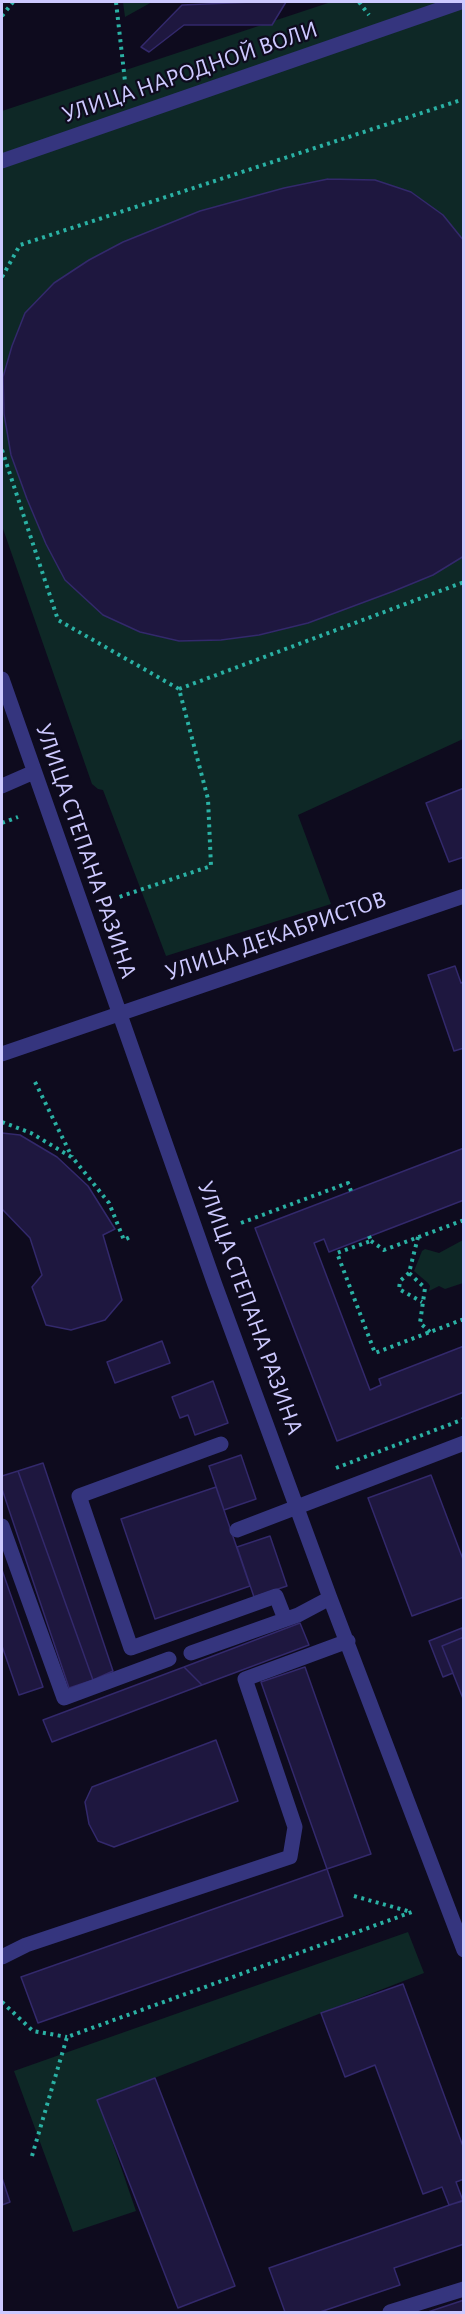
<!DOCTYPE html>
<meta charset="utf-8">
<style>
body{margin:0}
#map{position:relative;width:465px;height:2314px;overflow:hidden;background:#0e0b1e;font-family:"Alegreya Sans",sans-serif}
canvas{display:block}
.frame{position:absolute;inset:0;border:3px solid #cdc9ff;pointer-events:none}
</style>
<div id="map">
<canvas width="465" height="2314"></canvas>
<div class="frame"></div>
</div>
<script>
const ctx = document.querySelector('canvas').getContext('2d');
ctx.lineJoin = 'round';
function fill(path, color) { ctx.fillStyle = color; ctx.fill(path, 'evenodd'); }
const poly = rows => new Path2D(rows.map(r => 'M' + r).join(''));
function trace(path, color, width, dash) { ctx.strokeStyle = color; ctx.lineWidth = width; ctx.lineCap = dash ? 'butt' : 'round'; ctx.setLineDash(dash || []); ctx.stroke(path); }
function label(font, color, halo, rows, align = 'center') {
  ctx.font = font + ' "Alegreya Sans",sans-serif'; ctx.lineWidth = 4.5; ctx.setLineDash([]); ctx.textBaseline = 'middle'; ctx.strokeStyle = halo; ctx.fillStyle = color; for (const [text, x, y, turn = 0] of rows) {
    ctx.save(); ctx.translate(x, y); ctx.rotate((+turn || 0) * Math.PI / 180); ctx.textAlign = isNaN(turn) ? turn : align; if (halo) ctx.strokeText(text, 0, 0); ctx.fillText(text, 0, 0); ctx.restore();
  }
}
fill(poly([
 [123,2,152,2,125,17],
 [331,2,463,2,463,739,298,815,331,904,166,956,103,790,98,789,92,784,2,526,2,111],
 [463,1240,463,1283,445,1289,439,1286,429,1291,430,1286,428,1283,414,1271,422,1251,425,1249,439,1253],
 [408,1932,424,1973,98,2100,136,2211,73,2232,14,2071]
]), '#0e2826');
const building = poly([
 [253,2,286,2,272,25,184,25,149,52,141,47,182,5,253,2],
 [328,179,375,180,411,192,443,215,464,241,464,556,433,575,394,591,308,623,259,635,221,640,179,641,140,632,103,615,65,580,46,544,27,499,11,455,4,414,3,377,12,346,25,313,54,283,89,260,123,242,200,211,284,188,328,179],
 [464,788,464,857,449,862,426,803,464,788],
 [455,966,461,983,464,982,464,1048,454,1051,428,975,455,966],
 [2,1133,20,1135,57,1157,88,1186,115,1229,103,1235,122,1300,105,1320,71,1330,46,1325,32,1287,42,1275,30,1238,2,1209,2,1133],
 [464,1148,464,1200,329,1252,324,1239,314,1243,370,1390,381,1385,379,1379,464,1346,464,1392,337,1441,255,1228,464,1148],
 [162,1341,170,1363,115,1383,107,1362,162,1341],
 [213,1381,228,1423,195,1435,188,1415,180,1418,172,1397,213,1381],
 [241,1455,256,1499,224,1510,209,1466,241,1455],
 [43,1463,113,1671,93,1680,18,1471,43,1463],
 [18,1471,93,1680,69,1688,2,1489,2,1476,18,1471],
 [431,1475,464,1562,464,1597,412,1616,368,1498,431,1475],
 [216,1487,250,1586,155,1619,121,1519,216,1487],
 [270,1536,287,1586,254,1597,237,1547,270,1536],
 [2,1570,43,1687,19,1695,2,1646,2,1570],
 [300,1623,309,1645,202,1685,184,1667,300,1623],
 [462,1628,464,1637,442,1646,453,1673,443,1677,429,1641,462,1628],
 [464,1637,464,1701,442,1646,464,1637],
 [184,1667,202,1685,52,1742,43,1720,184,1667],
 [305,1667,371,1854,327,1869,261,1682,305,1667],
 [216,1740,238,1801,114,1847,98,1841,89,1824,85,1802,92,1787,216,1740],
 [327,1869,343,1916,38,2023,21,1977,327,1869],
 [403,1984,464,2149,464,2179,456,2182,463,2201,449,2205,442,2187,423,2194,375,2065,345,2077,321,2013,403,1984],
 [155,2078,235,2286,178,2308,97,2100,155,2078],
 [2,2178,10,2202,2,2205,2,2178],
 [464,2200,464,2244,394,2268,400,2285,320,2312,285,2312,269,2268,464,2200],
 [464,2300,464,2312,428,2312,464,2300]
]);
fill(building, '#1e173f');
trace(building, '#33296c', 1.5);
trace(poly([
 [116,2,127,99],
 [359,2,369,15],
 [2,16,13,2],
 [2,277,20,245,464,99],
 [2,450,58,620,179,689,208,799,211,866,119,897],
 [179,689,464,582],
 [2,823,18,817],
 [35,1082,72,1157],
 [2,1122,31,1133,73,1158,109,1203,124,1240,130,1237],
 [241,1223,348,1183,351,1191],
 [369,1236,371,1241,337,1253,375,1353,464,1319],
 [418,1237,409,1273,425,1288,420,1323,430,1332],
 [371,1241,384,1250,464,1220],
 [409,1273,400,1281,399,1289,422,1302],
 [336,1468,464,1419],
 [354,1896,411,1912],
 [2,2002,33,2031,67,2037],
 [32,2156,67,2037,412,1912]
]), '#2ab1a4', 4, [3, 4.5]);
trace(poly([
 [2,161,461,2],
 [2,679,215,1285,330,1598,464,1950],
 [2,786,34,772],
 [2,1054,464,896],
 [221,1444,79,1496,131,1648,276,1596,285,1619],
 [2,1526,64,1698,169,1659],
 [237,1530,464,1443],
 [191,1653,298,1615,330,1598],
 [2,1957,26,1945,290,1857,295,1827,245,1679,348,1641],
 [390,2312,464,2289]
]), '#35357e', 15);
label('24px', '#cdc9ff', '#0e0b1e', [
 ["УЛИЦА НАРОДНОЙ ВОЛИ",190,72,-19],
 ["УЛИЦА СТЕПАНА РАЗИНА",86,851,71],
 ["УЛИЦА ДЕКАБРИСТОВ",276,936,-19],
 ["УЛИЦА СТЕПАНА РАЗИНА",250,1308,70]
]);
</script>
